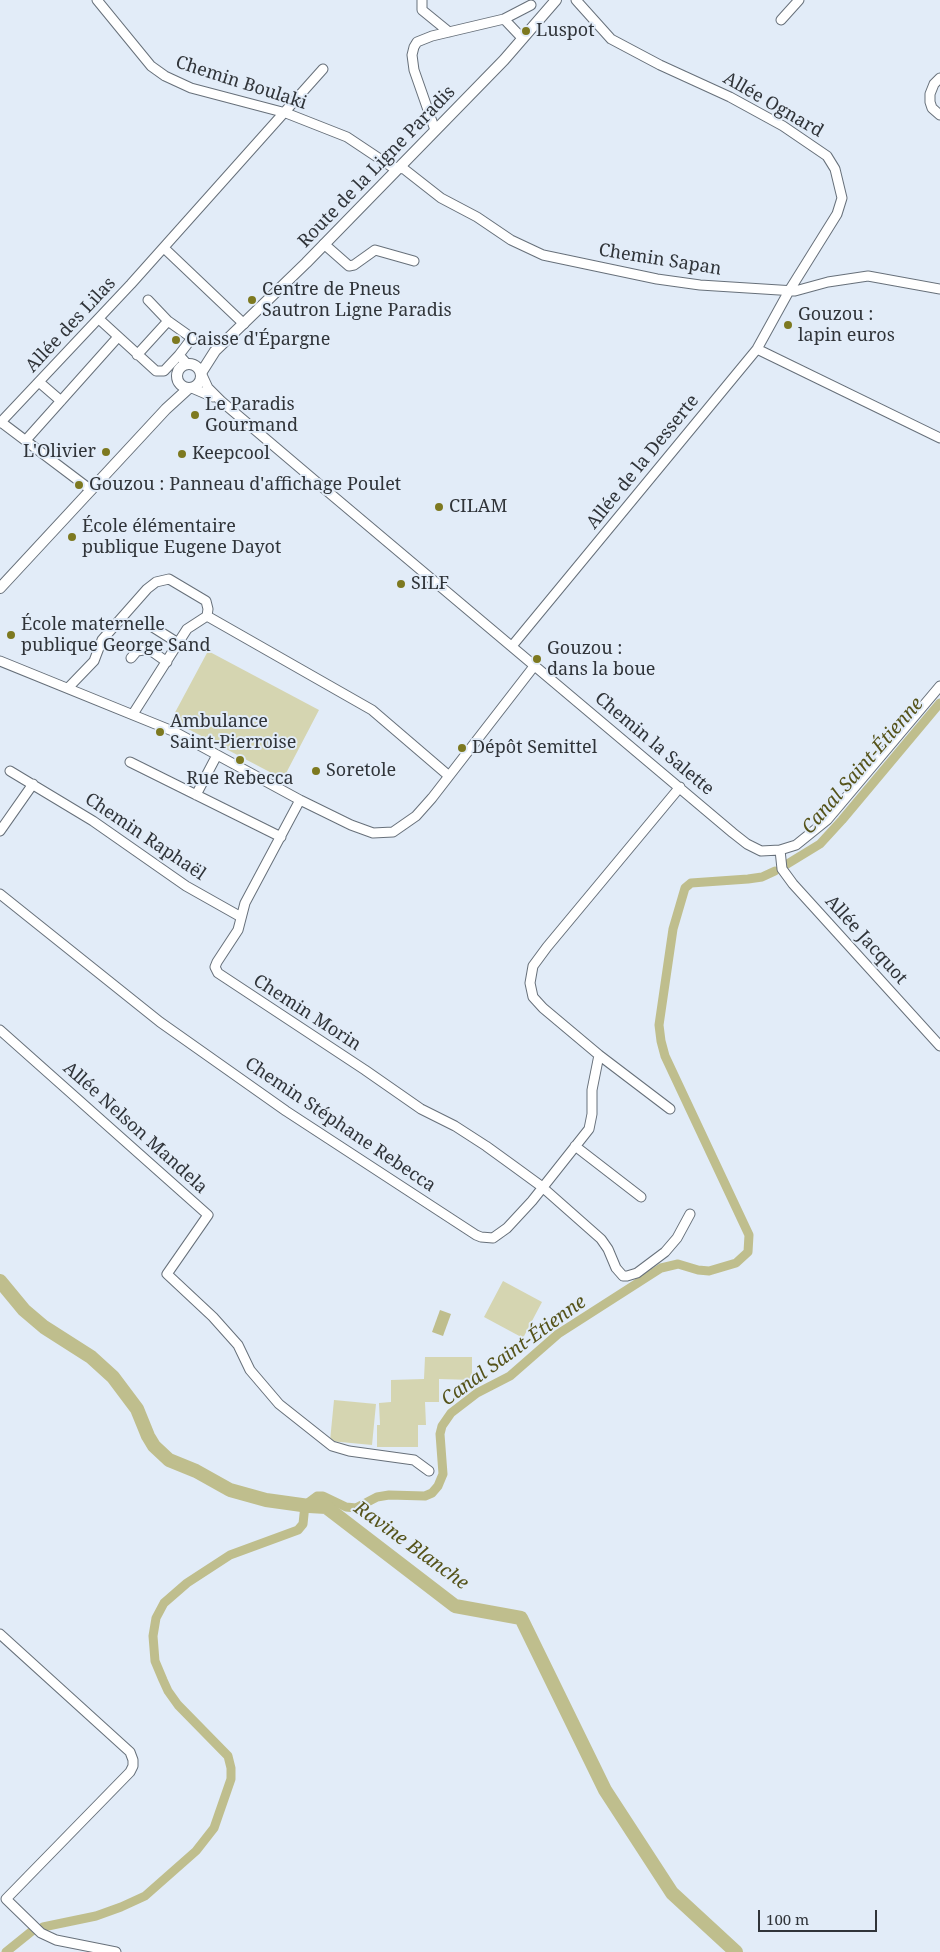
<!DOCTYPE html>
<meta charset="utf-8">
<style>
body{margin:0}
#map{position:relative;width:940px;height:1952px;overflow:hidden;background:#e2ecf8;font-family:"Noto Serif",serif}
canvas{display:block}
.scale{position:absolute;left:758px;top:1910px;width:119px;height:22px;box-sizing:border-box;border:2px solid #303439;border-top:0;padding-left:6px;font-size:15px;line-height:18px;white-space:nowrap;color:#303439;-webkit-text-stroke:4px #e2ecf8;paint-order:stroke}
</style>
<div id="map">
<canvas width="940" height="1952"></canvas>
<div class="scale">100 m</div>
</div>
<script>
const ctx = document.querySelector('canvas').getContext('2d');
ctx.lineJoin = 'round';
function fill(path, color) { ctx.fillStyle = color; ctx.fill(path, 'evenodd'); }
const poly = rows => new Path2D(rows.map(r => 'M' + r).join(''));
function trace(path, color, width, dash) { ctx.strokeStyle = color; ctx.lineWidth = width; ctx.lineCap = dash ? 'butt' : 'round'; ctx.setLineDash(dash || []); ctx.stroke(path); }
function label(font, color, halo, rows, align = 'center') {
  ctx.font = font + ' "Noto Serif",serif'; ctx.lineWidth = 4; ctx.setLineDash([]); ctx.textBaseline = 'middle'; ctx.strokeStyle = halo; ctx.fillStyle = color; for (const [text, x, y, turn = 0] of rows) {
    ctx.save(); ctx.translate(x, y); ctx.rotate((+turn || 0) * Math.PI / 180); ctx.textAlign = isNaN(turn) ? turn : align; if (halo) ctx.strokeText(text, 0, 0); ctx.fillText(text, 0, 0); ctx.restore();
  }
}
fill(poly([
 [208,651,319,710,283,779,171,720],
 [503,1281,542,1302,523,1338,484,1317],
 [425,1357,472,1357,472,1380,439,1379,439,1402,425,1402,426,1425,418,1425,418,1447,377,1447,377,1425,380,1425,379,1403,391,1402,391,1380,424,1379],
 [334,1400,376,1404,372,1445,330,1441]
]), '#d5d5b1');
fill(poly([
 [440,1310,451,1314,443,1336,432,1332]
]), '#bfbe8d');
trace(poly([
 [784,866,820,844,842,820,940,703],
 [43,1927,96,1916,121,1907,145,1896,196,1851,214,1828,231,1779,231,1768,228,1756,178,1705,168,1691,163,1680,155,1661,153,1636,156,1618,164,1603,187,1583,230,1555,298,1530,303,1524,305,1505,317,1496,323,1496,346,1507,356,1508,377,1497,389,1495,425,1496,432,1493,438,1486,443,1474,440,1434,442,1426,451,1413,477,1393,510,1376,558,1334,661,1268,678,1264,698,1270,709,1271,736,1263,748,1252,749,1235,665,1056,661,1041,659,1025,673,929,685,888,691,883,748,879,762,877,775,871],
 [6,1952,32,1931]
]), '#bfbe8d', 9);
trace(poly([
 [0,1281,24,1310,44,1327,91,1357,113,1377,137,1409,148,1436,154,1446,169,1460,196,1471,230,1490,266,1500,309,1506,326,1507,455,1606,521,1618,605,1790,672,1893,736,1952]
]), '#bfbe8d', 14);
const minor = poly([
 [97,0,151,66,165,76,191,88,286,113,347,137,392,167,404,169,441,198,477,217,511,240,543,255,657,279,700,285,795,291,828,282,868,276,940,289],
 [422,0,422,10,449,32],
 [504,19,531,5],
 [781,20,799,0],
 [940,78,934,84,930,94,930,102,932,108,940,115],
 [435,130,414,70,412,55,414,47,417,42,432,36,504,19,522,38],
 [324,244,349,266,354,265,375,250,414,261],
 [164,248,244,324],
 [148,300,168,321],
 [99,319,156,371,164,371,179,355,187,364],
 [757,349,940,438],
 [137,355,168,321,192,338,179,355],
 [202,375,208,388,221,401,333,496,733,833,747,844,761,851,780,850,796,845,827,820,940,686],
 [39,382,61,401],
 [192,388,213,397],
 [1,422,91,490],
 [0,423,131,284,323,69],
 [26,440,118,337],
 [207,616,372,710,449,776],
 [151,626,178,643],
 [512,646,757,349,789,291,837,214,842,198,835,169,827,156,783,126,730,97,660,65,611,39,576,0],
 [131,658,137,651,144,650,150,650,167,662],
 [0,661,175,732,300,800,351,825,373,833,393,832,416,816,432,798,535,665],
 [68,688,94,661,102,640,147,589,156,582,169,579,206,601,208,609,207,616],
 [133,714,187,629,207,616],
 [130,762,281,837],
 [10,771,93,821,186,886,241,917],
 [196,795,217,755],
 [300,800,245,903,238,930,217,962,215,967,218,973,365,1070,421,1109,455,1126,486,1146,515,1167,541,1186,601,1239,608,1249,616,1268,623,1276,627,1276,637,1273,665,1252,677,1238,690,1214],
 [0,831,33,784],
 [780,850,782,869,793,884,940,1046],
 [0,894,160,1022,286,1111,476,1235,481,1237,493,1238,507,1228,532,1201,589,1129,592,1114,592,1090,599,1055],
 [0,1030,208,1215,167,1274,213,1317,238,1345,250,1370,279,1404,332,1446,349,1451,414,1460,429,1471],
 [670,1109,599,1055,543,1008,533,997,530,983,533,966,547,947,680,787],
 [575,1146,641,1197],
 [0,1634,130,1752,133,1760,133,1766,130,1772,6,1899,41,1933,56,1940,116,1952]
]);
const major = poly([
 '177 376a12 12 0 1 1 24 0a12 12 0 1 1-24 0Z',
 [201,373,215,351,306,263,504,60,556,0],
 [0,588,166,409,189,388]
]);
trace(minor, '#67707a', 11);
trace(major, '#67707a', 12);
trace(minor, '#fff', 9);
trace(major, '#fff', 10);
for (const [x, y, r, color] of [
 [526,31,5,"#7d7920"],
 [252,300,5,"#7d7920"],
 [788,325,5,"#7d7920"],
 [176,340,5,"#7d7920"],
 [195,415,5,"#7d7920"],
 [106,452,5,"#7d7920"],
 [182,454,5,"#7d7920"],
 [79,485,5,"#7d7920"],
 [439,507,5,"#7d7920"],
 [72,537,5,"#7d7920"],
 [401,584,5,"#7d7920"],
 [11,635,5,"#7d7920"],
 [537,659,5,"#7d7920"],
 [160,732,5,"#7d7920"],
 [462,748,5,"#7d7920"],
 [240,760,5,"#7d7920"],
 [316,771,5,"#7d7920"]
]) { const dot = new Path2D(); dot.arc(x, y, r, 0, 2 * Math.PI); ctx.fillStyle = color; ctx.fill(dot); trace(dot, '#e2ecf8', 2); }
label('18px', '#303439', '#e2ecf8', [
 ["Luspot",536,31],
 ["Centre de Pneus",262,290],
 ["Sautron Ligne Paradis",262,311],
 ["Gouzou :",798,315],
 ["lapin euros",798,336],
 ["Caisse d'Épargne",186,340],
 ["Le Paradis",205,405],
 ["Gourmand",205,426],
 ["L'Olivier",96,452,"right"],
 ["Keepcool",192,454],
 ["Gouzou : Panneau d'affichage Poulet",89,485],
 ["CILAM",449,507],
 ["École élémentaire",82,527],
 ["publique Eugene Dayot",82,548],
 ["SILF",411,584],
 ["École maternelle",21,625],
 ["publique George Sand",21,646],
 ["Gouzou :",547,649],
 ["dans la boue",547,670],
 ["Ambulance",170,722],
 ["Saint-Pierroise",170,743],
 ["Dépôt Semittel",472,748],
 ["Soretole",326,771],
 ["Rue Rebecca",240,779,"center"]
], 'left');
label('18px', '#303439', '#e2ecf8', [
 ["Chemin Boulaki",241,83,18],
 ["Allée Ognard",773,105,30],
 ["Route de la Ligne Paradis",377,167,-46],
 ["Chemin Sapan",660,260,9],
 ["Allée des Lilas",71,325,-47],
 ["Allée de la Desserte",643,462,-51],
 ["Chemin la Salette",654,744,40],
 ["Chemin Raphaël",145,837,34],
 ["Allée Jacquot",866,940,48],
 ["Chemin Morin",307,1013,33],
 ["Chemin Stéphane Rebecca",340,1125,34],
 ["Allée Nelson Mandela",135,1128,42]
]);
label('italic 19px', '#55531a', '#e2ecf8', [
 ["Canal Saint-Étienne",863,766,-49],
 ["Canal Saint-Étienne",514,1351,-36],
 ["Ravine Blanche",411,1546,36]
]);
</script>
